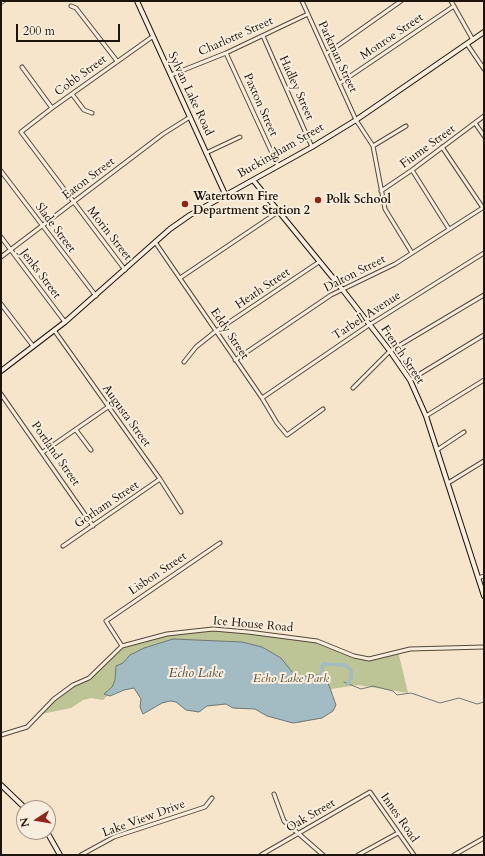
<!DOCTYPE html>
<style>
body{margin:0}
#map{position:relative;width:485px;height:856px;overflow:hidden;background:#f6e4cb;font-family:Cardo,serif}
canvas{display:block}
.frame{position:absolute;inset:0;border:2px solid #1f1409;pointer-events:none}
.north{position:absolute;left:16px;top:800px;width:40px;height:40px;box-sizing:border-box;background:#f9eddd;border:1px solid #a29688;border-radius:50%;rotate:258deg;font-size:11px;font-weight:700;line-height:16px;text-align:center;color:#1f1409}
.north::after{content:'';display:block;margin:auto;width:14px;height:18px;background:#8f2418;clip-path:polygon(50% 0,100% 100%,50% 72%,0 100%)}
.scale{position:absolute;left:16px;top:24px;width:104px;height:18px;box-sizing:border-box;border:2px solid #1f1409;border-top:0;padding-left:5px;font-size:12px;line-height:14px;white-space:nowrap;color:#1f1409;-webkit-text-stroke:3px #f9eddd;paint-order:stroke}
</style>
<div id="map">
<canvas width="485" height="856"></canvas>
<div class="frame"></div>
<div class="north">N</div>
<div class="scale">200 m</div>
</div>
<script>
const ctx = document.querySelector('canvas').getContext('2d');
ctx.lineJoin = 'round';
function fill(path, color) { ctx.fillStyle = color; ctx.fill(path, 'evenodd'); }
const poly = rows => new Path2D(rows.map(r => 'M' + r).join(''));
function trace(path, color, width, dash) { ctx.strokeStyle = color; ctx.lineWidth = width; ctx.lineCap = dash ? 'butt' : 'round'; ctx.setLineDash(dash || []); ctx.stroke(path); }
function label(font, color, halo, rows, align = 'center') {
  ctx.font = font + ' Cardo,serif'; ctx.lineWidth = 4; ctx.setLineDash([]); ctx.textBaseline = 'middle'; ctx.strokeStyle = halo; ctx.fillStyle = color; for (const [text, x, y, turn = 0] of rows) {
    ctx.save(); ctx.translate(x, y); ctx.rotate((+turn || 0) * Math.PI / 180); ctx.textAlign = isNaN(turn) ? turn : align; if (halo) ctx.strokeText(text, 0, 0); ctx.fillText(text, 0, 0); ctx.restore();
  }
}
fill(poly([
 [213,629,317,641,354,656,369,659,398,651,408,693,358,685,331,689,336,705,333,711,322,718,298,723,274,718,255,709,233,708,226,704,207,706,199,712,186,710,176,702,170,701,162,703,143,714,140,707,142,699,139,694,134,688,130,688,112,691,103,700,91,698,83,700,71,708,41,714,54,699,73,685,89,678,122,646,167,634]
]), '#bdc496');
const water = poly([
 [173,639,242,642,262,647,281,658,293,673,300,677,318,675,327,680,336,705,333,711,322,718,293,723,267,716,255,709,233,708,226,704,207,706,199,712,186,710,176,702,170,701,162,703,143,714,140,707,141,699,134,688,124,690,110,696,104,694,112,687,115,680,116,666,123,663,130,655,144,648,173,639]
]);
fill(water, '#a3bbc2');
trace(water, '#6e7878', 1);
trace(poly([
 [1,5,7,1],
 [344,682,361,689,373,686,393,691,397,695,411,693,440,703,459,698,477,704,484,702]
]), '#6e7878', 1);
trace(poly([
 [320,677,323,664,345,665,351,670,351,678,348,684]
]), '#a3bbc2', 3.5);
const street = poly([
 [302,1,356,120,373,146,385,209,412,253],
 [451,1,473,40],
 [71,6,76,8,117,61],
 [263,36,312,147],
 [467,44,484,69],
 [226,53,278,166],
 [326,54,401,1],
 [22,67,52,108],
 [171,75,226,53,308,14],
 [340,83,454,6],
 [72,94,84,110,92,113],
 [475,123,484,136],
 [373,146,406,126],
 [442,147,483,208],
 [206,153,240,137],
 [412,170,449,229],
 [1,171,96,296],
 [381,191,412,170,484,116],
 [1,237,65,322],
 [155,242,262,398,277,423,287,435,323,409],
 [1,257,163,134,190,117],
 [125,270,21,132,52,108,152,37],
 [180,278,278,212],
 [1,304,33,346],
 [54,330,160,479,181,512],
 [235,360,331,295,395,264,484,207],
 [184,362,196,347,216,331,319,262],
 [410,380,484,335],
 [353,388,390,351,484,295],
 [1,394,93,526],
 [262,398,369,325,484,253],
 [426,416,484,380],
 [76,430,91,450],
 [437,450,464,432],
 [43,452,108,407],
 [448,483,484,461],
 [63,546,160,479],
 [478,578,484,576],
 [122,646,106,621,220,543],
 [1,735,27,727,54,699,73,685,89,678,122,646,167,634,213,629,248,632,317,641,354,656,369,659,410,649,484,647],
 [274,794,284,821,323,855],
 [81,855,114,837,205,807,212,798],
 [261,855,370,792,414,855],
 [358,855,398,833],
 [454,855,484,838]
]);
const secondary = poly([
 [137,1,225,194],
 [253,180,342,289,390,351,410,380,426,416,484,596],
 [1,371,65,322,170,229,190,215,312,147,356,120,484,32],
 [1,785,25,808],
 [47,832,60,855]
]);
trace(street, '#55483a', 5);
trace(secondary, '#1f1409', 6);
trace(street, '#f9eddd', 3);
trace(secondary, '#f9eddd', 4);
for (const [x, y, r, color] of [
 [318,200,4,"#8f2418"],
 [185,204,4,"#8f2418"]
]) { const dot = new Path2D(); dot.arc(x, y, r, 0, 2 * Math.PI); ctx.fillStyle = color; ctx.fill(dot); trace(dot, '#f9eddd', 1.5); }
label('12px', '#1f1409', '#f9eddd', [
 ["Charlotte Street",236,37,-24],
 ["Monroe Street",392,37,-34],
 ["Parkman Street",337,57,65],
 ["Cobb Street",81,76,-36],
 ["Hadley Street",296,88,66],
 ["Sylvan Lake Road",190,94,65],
 ["Paxton Street",260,105,66],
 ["Fiume Street",428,147,-36],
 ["Buckingham Street",281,151,-30],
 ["Eaton Street",89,179,-37],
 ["Slade Street",55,228,53],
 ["Morin Street",109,234,52],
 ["Jenks Street",40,274,53],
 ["Dalton Street",355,274,-27],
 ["Heath Street",263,289,-34],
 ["Tarbell Avenue",367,316,-33],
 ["Eddy Street",229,334,56],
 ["French Street",402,355,56],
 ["Augusta Street",126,416,54],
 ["Portland Street",55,454,55],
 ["Gorham Street",107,505,-34],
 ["Lisbon Street",158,574,-34],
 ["Ice House Road",253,625,5],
 ["Oak Street",311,816,-30],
 ["Innes Road",399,818,55],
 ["Lake View Drive",144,819,-20]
]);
label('bold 12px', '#1f1409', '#f9eddd', [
 ["Watertown Fire",193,197],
 ["Department Station 2",193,211],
 ["Polk School",326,200]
], 'left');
label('italic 12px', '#56523a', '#f9eddd', [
 ["Echo Lake Park",291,679]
]);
label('italic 13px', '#4d4e4a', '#f9eddd', [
 ["Echo Lake",196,674]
]);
</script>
